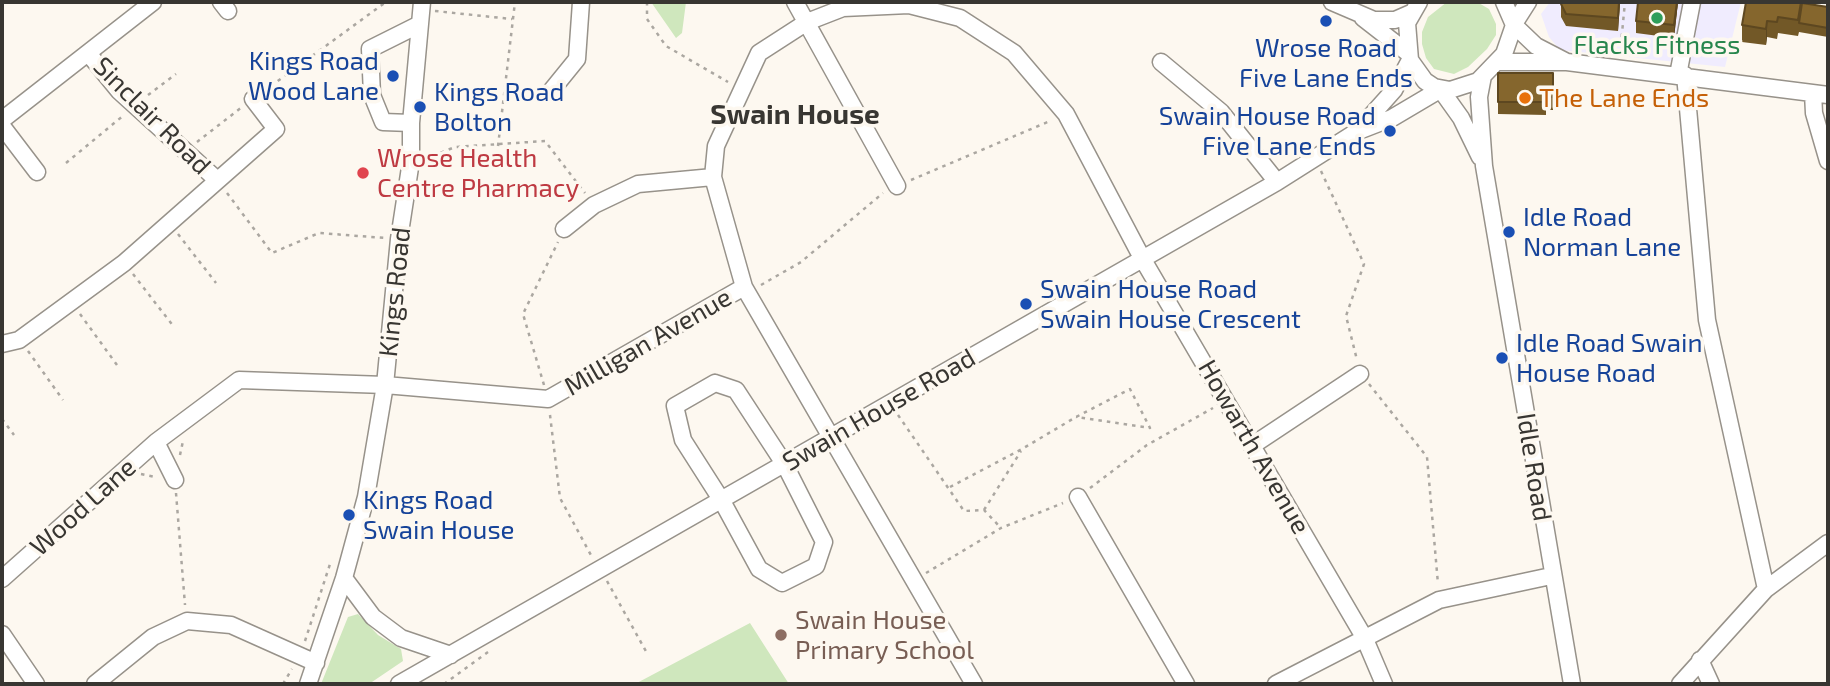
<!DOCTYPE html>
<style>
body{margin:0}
#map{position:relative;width:1830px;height:686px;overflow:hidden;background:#fdf8f0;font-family:"Exo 2",sans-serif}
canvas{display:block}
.frame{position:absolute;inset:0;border:4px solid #383632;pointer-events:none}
</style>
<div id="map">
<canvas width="1830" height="686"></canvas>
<div class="frame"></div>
</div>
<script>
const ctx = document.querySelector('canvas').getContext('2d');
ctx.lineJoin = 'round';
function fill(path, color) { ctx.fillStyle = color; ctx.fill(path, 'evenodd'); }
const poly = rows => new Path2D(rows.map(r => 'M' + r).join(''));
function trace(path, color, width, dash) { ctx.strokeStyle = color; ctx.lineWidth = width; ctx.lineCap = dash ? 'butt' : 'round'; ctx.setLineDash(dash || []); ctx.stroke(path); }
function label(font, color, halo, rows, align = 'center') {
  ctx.font = font + ' "Exo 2",sans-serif'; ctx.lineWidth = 7; ctx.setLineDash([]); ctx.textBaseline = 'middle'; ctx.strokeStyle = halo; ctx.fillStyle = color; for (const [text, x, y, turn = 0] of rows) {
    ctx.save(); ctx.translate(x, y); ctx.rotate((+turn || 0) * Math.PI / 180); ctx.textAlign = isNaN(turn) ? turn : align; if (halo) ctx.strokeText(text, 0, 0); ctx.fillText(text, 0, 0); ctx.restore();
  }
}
fill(poly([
 [1550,2,1741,2,1725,67,1560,50,1549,37,1541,14]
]), '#f0ecfe');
fill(poly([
 [651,2,686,2,682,33,676,38],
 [1447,2,1477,2,1489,9,1496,24,1496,35,1487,49,1468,67,1454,74,1434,69,1426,58,1422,44,1422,32,1428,17],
 [358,614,378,635,401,649,403,661,369,684,321,684,348,617],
 [750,623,789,684,635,684]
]), '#cfe7bd');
const minor = poly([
 [221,2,228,11],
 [795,2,897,186],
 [1332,2,1374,20,1395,20,1411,13],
 [1419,2,1407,23,1410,60,1425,81,1434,87,1450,90,1478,81,1504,54,1514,25,1504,2],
 [1363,18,1408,53],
 [1514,24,1528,2],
 [1514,25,1536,46,1565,61],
 [88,53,119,91,216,179],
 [1161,62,1221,112,1277,182],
 [1498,62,1567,62,1828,95],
 [1678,75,1692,2],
 [1685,75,1707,320,1766,589],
 [1483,76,1479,97,1484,166,1572,684],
 [1441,90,1461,118,1480,157],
 [551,91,577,59,581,2],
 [1813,93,1814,113,1828,161],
 [2,120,153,2],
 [411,123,383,122,372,95,370,49,420,24],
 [2,126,37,172],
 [1360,128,1394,90,1410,60],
 [564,229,594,205,638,184,713,177],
 [2,344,19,340,124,263,276,129,253,99],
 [715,383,736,390,785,465,824,542,816,566,782,583,759,569,722,501,683,440,675,406,715,383],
 [156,442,175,480],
 [1253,445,1360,374],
 [1078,497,1186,684],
 [344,578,373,617,401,638,451,655],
 [2,579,156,442,239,380,385,385,548,399,744,287],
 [2,634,36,684],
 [1700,660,1711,684],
 [95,684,153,637,187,621,231,625,316,663],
 [308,684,344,578,366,497,385,385,399,239,411,161,411,123,422,2],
 [399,684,1277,182,1356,132,1392,118,1441,89],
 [974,684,744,287,713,177,716,146,759,53,807,22,843,8,909,5,960,18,1014,53,1066,114,1142,258,1364,637,1384,684],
 [1276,684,1439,600,1551,576],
 [1680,684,1766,589,1828,543]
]);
trace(minor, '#97928a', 19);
trace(poly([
 [647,2,647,19,666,46,728,82],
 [435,11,512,19],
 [1620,54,1625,2],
 [264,91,386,2],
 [148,95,176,74],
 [197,142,242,107],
 [498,146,515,2],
 [425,159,455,147,545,141,585,193],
 [66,163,124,115],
 [1321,171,1364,264,1346,316,1357,360],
 [911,180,1050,121],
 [227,193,272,253,319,233,386,238],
 [178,234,216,283],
 [133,274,174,327],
 [761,285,801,262,883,193],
 [80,314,117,365],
 [28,351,63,400],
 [1369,384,1427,457,1438,584],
 [544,385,523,314,558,242],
 [550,415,560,498,592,557],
 [898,415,964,511,984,510,1001,528],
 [2,419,14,435],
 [180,455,183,441],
 [141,474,155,477],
 [950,487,1022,449,1076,417,1130,389,1150,428,1076,417],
 [1090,488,1147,445,1213,408],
 [176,493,185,605],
 [984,510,1021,451],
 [926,573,1001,528,1063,503],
 [607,581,648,655],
 [305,641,331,561],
 [283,684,292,669],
 [444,684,488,652]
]), '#aba7a1', 2.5, [3.5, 5]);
trace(minor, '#fff', 16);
fill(poly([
 [1563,2,1620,2,1618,31,1566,26,1561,17,1561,4],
 [1678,2,1674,38,1636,33,1636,21],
 [1801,2,1828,7,1828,37,1799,32,1798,36,1778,33,1777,39,1767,37,1766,45,1742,42,1742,25],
 [1498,73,1553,73,1553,110,1546,110,1546,115,1498,114]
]), '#725827');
fill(poly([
 [1619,2,1620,2,1618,31,1618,18],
 [1677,2,1678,2,1674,38,1674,25],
 [1767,21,1767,37,1766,45,1766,29]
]), '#5d4720');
const building = poly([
 [1563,2,1619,2,1618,18,1566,14,1561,4,1563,2],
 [1638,2,1677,2,1674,25,1636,21,1638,2],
 [1746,2,1801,2,1798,20,1778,17,1777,22,1767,21,1766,29,1742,25,1746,2],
 [1802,3,1828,7,1828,28,1799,23,1802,3],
 [1498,73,1553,73,1553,97,1546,97,1546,102,1498,102,1498,73]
]);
fill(building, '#85662d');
trace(building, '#5d4720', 2);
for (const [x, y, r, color] of [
 [1657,18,7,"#2e9e5b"],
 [1326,21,7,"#1a4fb4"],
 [393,76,7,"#1a4fb4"],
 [1525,98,7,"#e8710a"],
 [420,107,7,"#1a4fb4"],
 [1390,131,7,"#1a4fb4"],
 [363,173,7,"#e0444e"],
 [1509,232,7,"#1a4fb4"],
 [1026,304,7,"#1a4fb4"],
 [1502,358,7,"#1a4fb4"],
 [349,515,7,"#1a4fb4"],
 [781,635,7,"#8d6e63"]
]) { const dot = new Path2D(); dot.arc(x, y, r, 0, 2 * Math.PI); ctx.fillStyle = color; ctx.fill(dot); trace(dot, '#fdf8f0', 2.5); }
label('26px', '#27864d', '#fdf8f0', [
 ["Flacks Fitness",1657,45]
]);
label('26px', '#164399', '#fdf8f0', [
 ["Wrose Road",1326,48,"center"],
 ["Five Lane Ends",1326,78,"center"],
 ["Kings Road",379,61,"right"],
 ["Wood Lane",379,91,"right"],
 ["Kings Road",434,92],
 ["Bolton",434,122],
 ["Swain House Road",1376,116,"right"],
 ["Five Lane Ends",1376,146,"right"],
 ["Idle Road",1523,217],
 ["Norman Lane",1523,247],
 ["Swain House Road",1040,289],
 ["Swain House Crescent",1040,319],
 ["Idle Road Swain",1516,343],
 ["House Road",1516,373],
 ["Kings Road",363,500],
 ["Swain House",363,530]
], 'left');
label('26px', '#c56008', '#fdf8f0', [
 ["The Lane Ends",1539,98]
], 'left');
label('26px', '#383632', '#fdf8f0', [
 ["Sinclair Road",152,116,45],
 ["Kings Road",395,292,-84],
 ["Milligan Avenue",648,342,-30],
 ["Swain House Road",879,410,-30],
 ["Howarth Avenue",1254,447,60],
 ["Idle Road",1534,467,81],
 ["Wood Lane",83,507,-42]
]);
label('26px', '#be3a42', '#fdf8f0', [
 ["Wrose Health",377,158],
 ["Centre Pharmacy",377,188]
], 'left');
label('26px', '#785e54', '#fdf8f0', [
 ["Swain House",795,620],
 ["Primary School",795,650]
], 'left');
label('bold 28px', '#383632', '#fdf8f0', [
 ["Swain House",795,115]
]);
</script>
